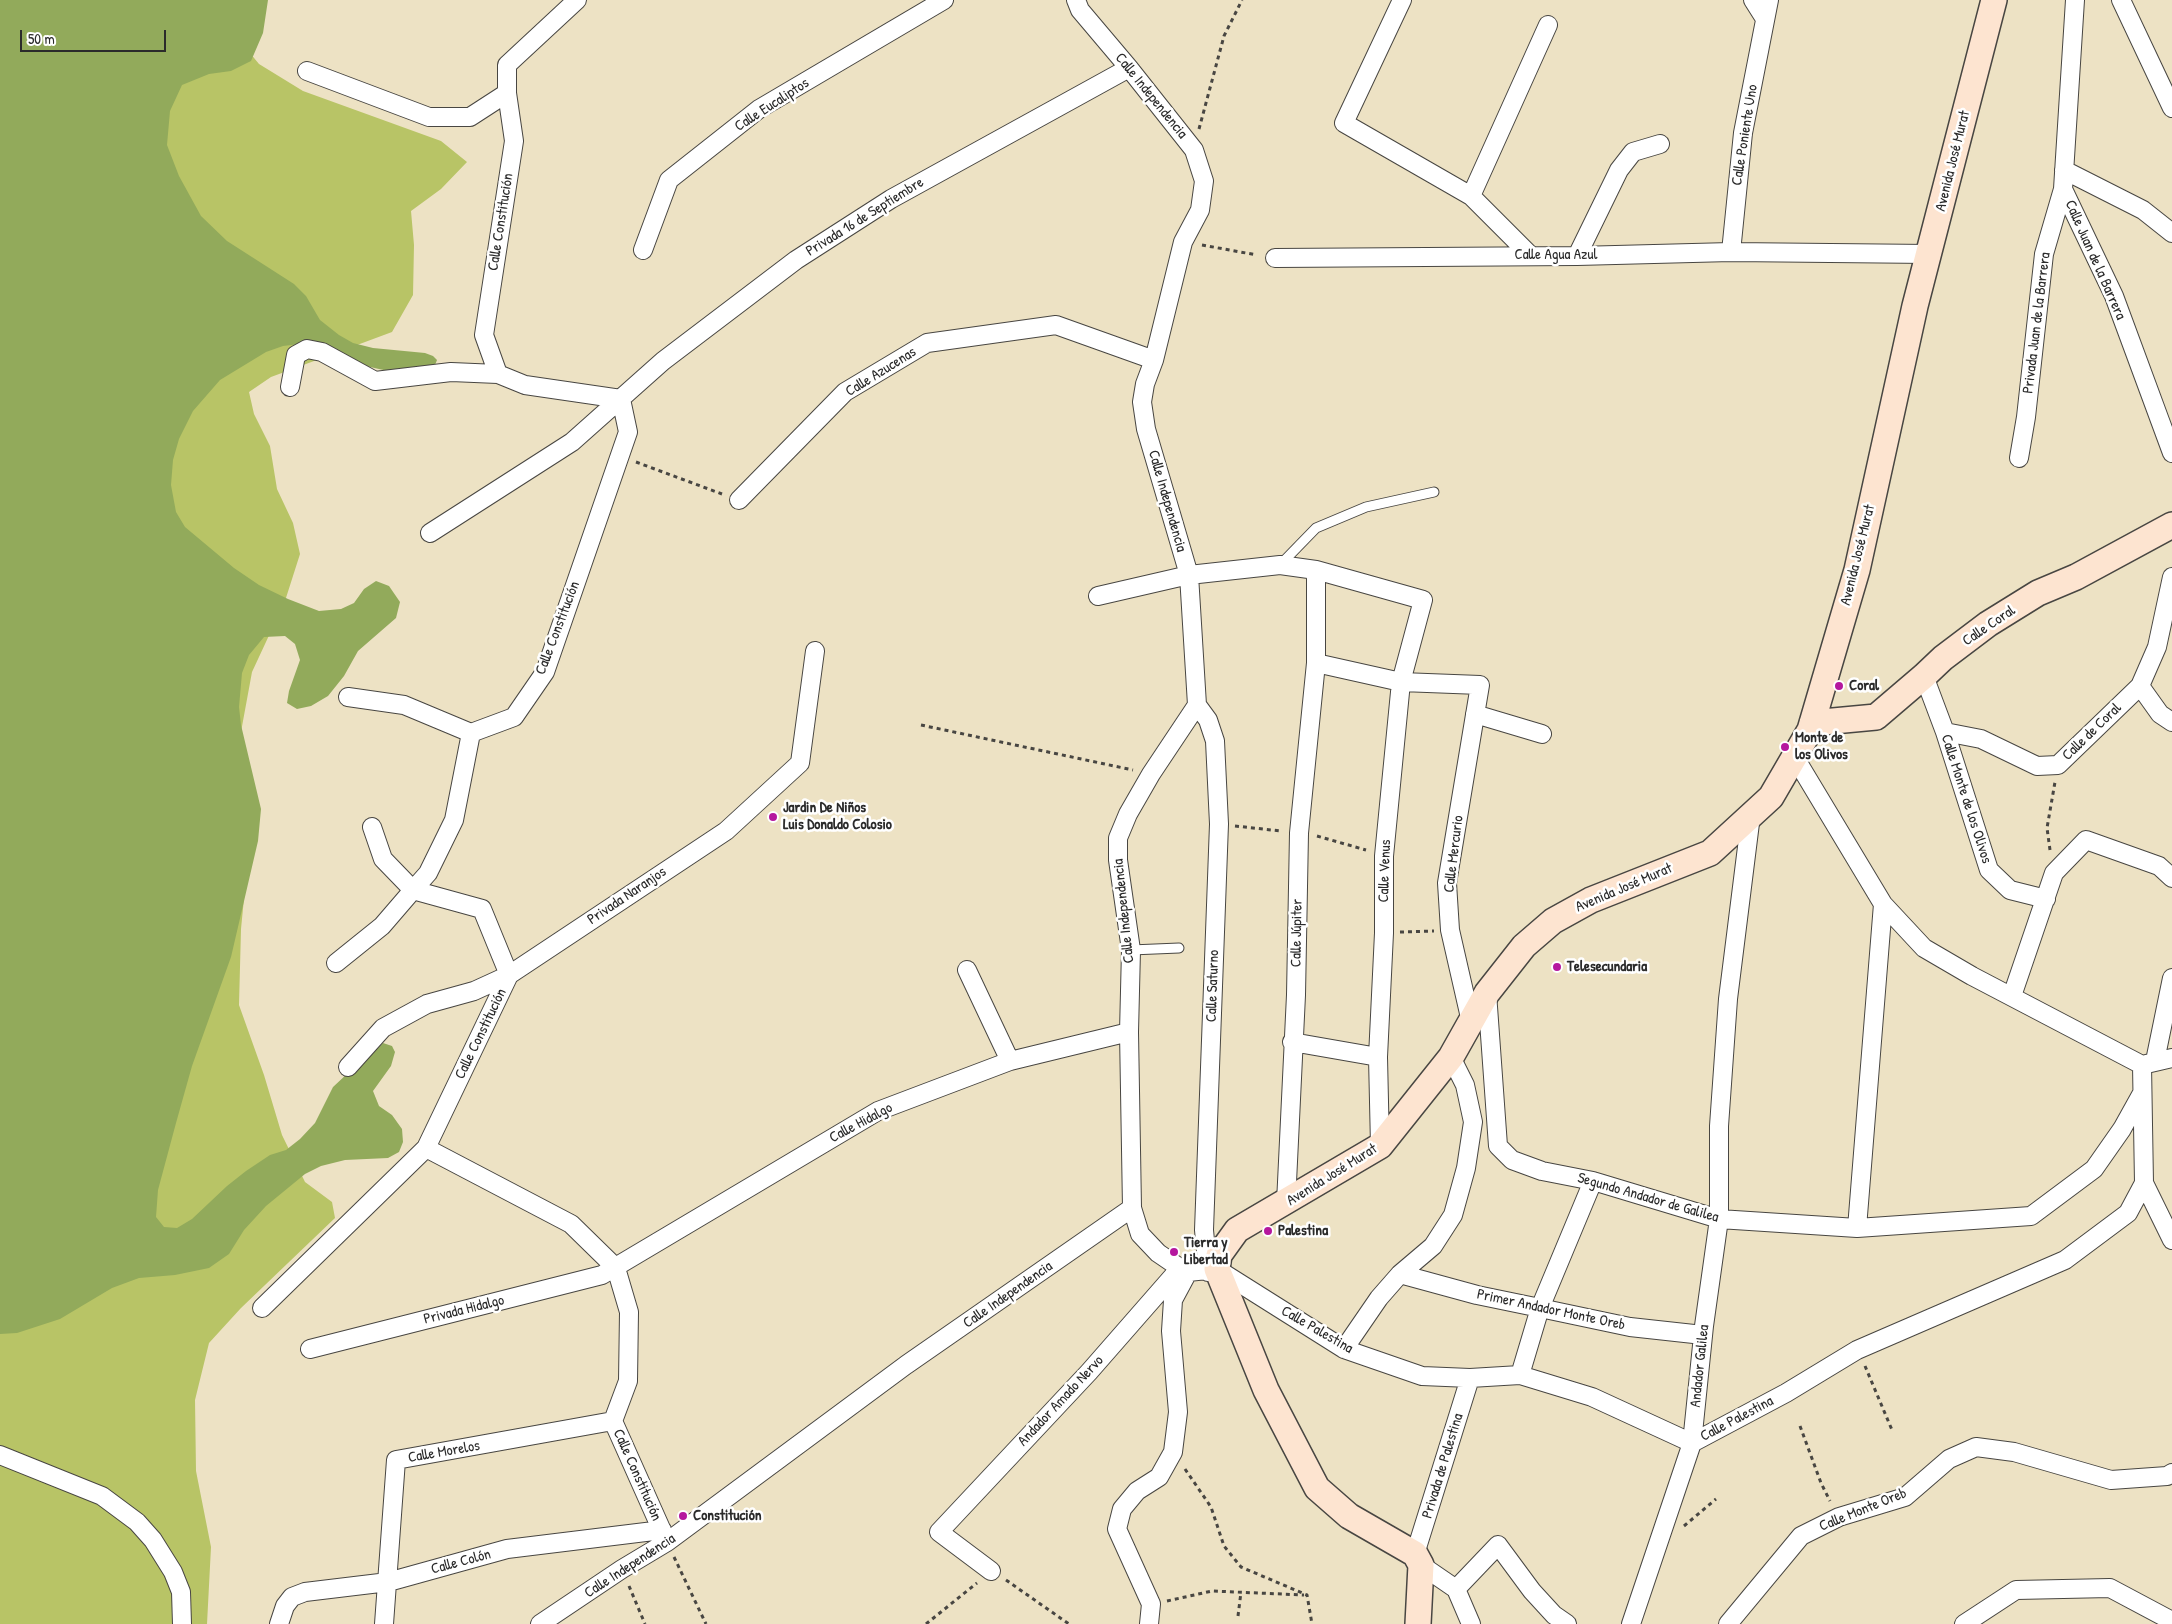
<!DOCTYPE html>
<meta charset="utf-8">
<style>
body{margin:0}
#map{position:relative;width:2172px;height:1624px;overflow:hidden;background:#ede2c4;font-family:"Patrick Hand",sans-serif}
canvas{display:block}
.scale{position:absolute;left:20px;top:30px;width:146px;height:22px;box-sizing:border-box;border:2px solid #2b2b2b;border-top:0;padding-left:6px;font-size:15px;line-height:18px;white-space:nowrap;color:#2b2b2b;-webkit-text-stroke:4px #fff;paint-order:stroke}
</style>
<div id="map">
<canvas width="2172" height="1624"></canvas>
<div class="scale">50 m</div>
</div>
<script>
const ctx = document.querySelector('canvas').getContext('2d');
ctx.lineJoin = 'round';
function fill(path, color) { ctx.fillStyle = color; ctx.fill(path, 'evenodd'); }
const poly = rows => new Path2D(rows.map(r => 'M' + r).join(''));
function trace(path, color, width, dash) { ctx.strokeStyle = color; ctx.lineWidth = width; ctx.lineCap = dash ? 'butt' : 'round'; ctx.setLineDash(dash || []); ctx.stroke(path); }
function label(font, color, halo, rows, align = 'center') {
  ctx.font = font + ' "Patrick Hand",sans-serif'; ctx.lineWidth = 5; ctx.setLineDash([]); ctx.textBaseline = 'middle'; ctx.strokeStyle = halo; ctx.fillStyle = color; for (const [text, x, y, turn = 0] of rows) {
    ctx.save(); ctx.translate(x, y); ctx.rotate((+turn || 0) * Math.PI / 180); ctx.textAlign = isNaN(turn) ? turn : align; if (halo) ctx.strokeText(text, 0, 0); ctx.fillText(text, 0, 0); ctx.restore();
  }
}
fill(poly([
 [0,0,245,47,259,64,303,91,441,141,467,162,441,189,411,211,414,245,413,295,392,332,271,377,249,392,254,414,270,446,277,489,293,523,300,554,285,601,252,672,236,759,250,837,241,929,239,1005,264,1075,282,1135,305,1182,332,1202,335,1218,241,1308,209,1343,195,1400,196,1471,211,1547,207,1624,0,1624]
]), '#b8c466');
fill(poly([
 [0,0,268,0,263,33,251,61,231,71,209,74,182,85,170,111,167,145,179,176,201,216,227,241,294,284,306,296,320,320,339,335,353,343,373,348,425,353,433,356,437,360,435,365,397,373,370,367,300,344,283,346,266,352,220,380,193,411,179,439,173,460,171,485,176,512,185,527,234,568,259,585,288,599,319,611,341,609,354,603,364,589,376,581,389,586,400,602,396,618,358,651,344,676,328,696,311,706,297,709,287,703,289,691,300,660,295,644,285,636,264,637,249,655,242,673,239,707,241,725,261,809,258,841,231,957,192,1066,176,1123,158,1190,156,1217,164,1227,177,1228,192,1219,227,1186,246,1171,270,1155,286,1150,300,1139,315,1123,333,1087,348,1073,363,1063,383,1043,392,1046,395,1052,391,1066,373,1091,379,1106,392,1115,402,1129,403,1142,399,1152,388,1158,345,1160,321,1166,305,1174,266,1206,244,1230,229,1254,209,1268,175,1275,139,1278,112,1288,60,1319,17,1333,0,1334]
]), '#92aa5b');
const lane = poly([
 [1280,565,1316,528,1366,507,1434,492],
 [1131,950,1179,948]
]);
const street = poly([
 [1076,0,1080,10,1129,68,1194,150,1204,181,1200,210,1183,242,1154,360,1145,384,1142,402,1146,429,1189,575,1197,705,1151,774,1128,814,1118,838,1118,860,1131,950,1129,1032,1132,1208,1140,1234,1158,1253,1180,1268,1188,1272,1217,1269,1344,1349,1422,1376,1470,1378,1520,1375,1592,1397,1692,1443,1786,1393,1857,1350,2065,1260,2128,1213,2144,1183],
 [1402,0,1344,123,1471,196,1530,255],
 [1753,0,1765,19],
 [2075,0,2063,189,2114,296,2172,453],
 [2121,0,2172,108],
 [307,71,429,117,470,117,507,93],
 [2064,170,2143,210,2172,233],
 [1471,196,1548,25],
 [643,250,669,180,759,109,944,0],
 [1731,252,1743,133,1769,0],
 [1577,256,1619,170,1633,152,1660,144],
 [1275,258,1577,256,1731,252,1930,254],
 [290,387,296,355,307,349,322,352,375,381,451,372,498,374],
 [2019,458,2026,417,2044,254,2063,189],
 [739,500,845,392,927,343,1056,325,1154,360],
 [430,533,572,442,663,361,796,260,891,199,1129,68],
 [1098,596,1189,575,1280,565,1316,570,1423,600,1401,682,1384,856,1384,933,1378,1057,1380,1146],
 [1316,663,1401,682,1480,685,1447,883,1450,930,1471,1022],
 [1924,676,1945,732,1989,870,2010,890,2046,899],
 [2140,686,2160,714,2172,722],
 [348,697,404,705,471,733],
 [1197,705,1208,720,1215,741,1219,824,1204,1230,1208,1272],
 [1475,714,1542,734],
 [1945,732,1981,739,2037,766,2058,765,2140,686,2157,647,2172,577],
 [1794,756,1883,904,1924,948,1972,976,2142,1065,2172,1058],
 [336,963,382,926,413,890,383,859,372,827],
 [967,970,1010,1061],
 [1487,993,1498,1146,1512,1160,1542,1171,1593,1181,1719,1219,1857,1228,2031,1216,2094,1169,2122,1129,2142,1093],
 [2012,996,2054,873,2086,840,2159,866,2172,878],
 [1292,1042,1378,1057],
 [2155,1061,2172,978],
 [2142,1065,2144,1183,2172,1240],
 [348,1067,383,1028,427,1004,474,991,509,975,726,831,800,763,815,651],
 [426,1148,571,1224,616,1268,629,1312,628,1381,613,1421,667,1542],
 [1286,1203,1296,995,1299,833,1316,663,1316,570],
 [1857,1228,1883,904],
 [1400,1274,1477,1295,1540,1308,1630,1327,1703,1335],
 [262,1308,426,1148,509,975,482,909,413,890,428,873,454,820,471,733,514,717,545,672,628,432,621,399,525,385,498,374,484,335,514,141,507,93,507,65,577,0],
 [310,1349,602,1275,878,1111,1010,1061,1129,1032],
 [1344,1349,1379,1298,1400,1274,1433,1246,1453,1215,1466,1168,1473,1122,1465,1085,1451,1057],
 [1520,1375,1540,1308,1593,1181],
 [0,1455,102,1496,137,1522,153,1540,173,1572,181,1592,182,1624],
 [1415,1554,1470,1378],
 [1421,1565,1456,1589],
 [991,1571,939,1532,1089,1372,1180,1268],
 [1456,1589,1498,1545,1532,1591,1554,1615,1567,1624],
 [1456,1589,1471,1624],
 [279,1624,285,1606,292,1597,305,1592,388,1582,507,1549,662,1530],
 [384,1624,396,1460,613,1421],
 [540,1624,622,1569,667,1542,906,1365,1132,1208],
 [1149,1624,1151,1604,1117,1529,1122,1509,1137,1491,1159,1477,1173,1452,1178,1412,1171,1331,1173,1300,1188,1272],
 [1631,1624,1692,1443,1704,1326,1719,1219,1719,1126,1728,999,1751,815],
 [1728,1624,1801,1536,1839,1517,1905,1497,1949,1459,1976,1447,2014,1452,2111,1480,2167,1476,2172,1473],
 [1964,1624,2016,1590,2110,1588,2172,1621]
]);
const secondary = poly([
 [1812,723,1876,717,1924,676,1943,658,1988,624,2038,593,2076,577,2172,525],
 [1418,1624,1421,1565,1415,1554,1349,1516,1317,1488,1266,1390,1217,1269,1219,1255,1237,1230,1380,1146,1451,1057,1487,993,1524,946,1553,921,1591,900,1710,853,1771,797,1810,730,1857,570,1915,306,1994,0]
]);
trace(lane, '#484642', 11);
trace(street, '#484642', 20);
trace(secondary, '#484642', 28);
trace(poly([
 [1199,129,1224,36,1242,0],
 [1202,245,1257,255],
 [636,462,722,494],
 [921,725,1133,770],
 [1235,826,1281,831],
 [1317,836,1366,850],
 [2050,850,2047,828,2055,782],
 [1400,932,1434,931],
 [1865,1366,1892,1430],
 [1800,1426,1821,1483,1830,1501],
 [1185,1469,1211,1507,1224,1546,1241,1567,1307,1595,1312,1624],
 [1684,1526,1716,1499],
 [674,1557,706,1624],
 [1006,1580,1069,1624],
 [629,1586,645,1624],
 [1167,1601,1212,1591,1304,1595],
 [1238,1616,1241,1592],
 [926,1624,977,1583]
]), '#484642', 3, [4, 4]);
trace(lane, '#fff', 9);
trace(street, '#fff', 18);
trace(secondary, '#fde4d0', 25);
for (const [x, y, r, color] of [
 [1839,686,5,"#b5179e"],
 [1785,747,5,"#b5179e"],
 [773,817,5,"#b5179e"],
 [1557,967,5,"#b5179e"],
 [1268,1231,5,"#b5179e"],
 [1174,1252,5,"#b5179e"],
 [683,1516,5,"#b5179e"]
]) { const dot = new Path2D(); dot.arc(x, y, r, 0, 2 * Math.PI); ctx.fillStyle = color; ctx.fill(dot); trace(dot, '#fff', 2); }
label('15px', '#2b2b2b', '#fff', [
 ["Calle Independencia",1151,96,51],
 ["Calle Eucaliptos",772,105,-33],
 ["Calle Poniente Uno",1745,135,-81],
 ["Avenida José Murat",1953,161,-76],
 ["Privada 16 de Septiembre",865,217,-32],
 ["Calle Constitución",501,222,-81],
 ["Calle Agua Azul",1556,255],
 ["Calle Juan de la Barrera",2095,260,66],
 ["Privada Juan de la Barrera",2037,323,-83],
 ["Calle Azucenas",881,372,-32],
 ["Calle Independencia",1167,501,74],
 ["Avenida José Murat",1858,555,-76],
 ["Calle Coral",1989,626,-34],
 ["Calle Constitución",558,628,-69],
 ["Calle de Coral",2092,732,-44],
 ["Calle Monte de los Olivos",1966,799,72],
 ["Calle Mercurio",1454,854,-83],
 ["Calle Venus",1385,871,-88],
 ["Avenida José Murat",1624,888,-23],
 ["Privada Naranjos",627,896,-34],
 ["Calle Independencia",1124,911,-96],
 ["Calle Júpiter",1297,933,-89],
 ["Calle Saturno",1213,986,-88],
 ["Calle Constitución",481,1034,-64],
 ["Calle Hidalgo",861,1123,-28],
 ["Avenida José Murat",1332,1175,-32],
 ["Segundo Andador de Galilea",1648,1198,16],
 ["Calle Independencia",1008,1295,-35],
 ["Privada Hidalgo",464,1310,-14],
 ["Primer Andador Monte Oreb",1551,1310,12],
 ["Calle Palestina",1317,1330,30],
 ["Andador Galilea",1700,1366,-84],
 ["Andador Amado Nervo",1061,1401,-47],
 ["Calle Palestina",1737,1419,-28],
 ["Calle Morelos",444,1452,-10],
 ["Privada de Palestina",1443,1466,-73],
 ["Calle Constitución",637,1475,66],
 ["Calle Monte Oreb",1863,1510,-22],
 ["Calle Colón",461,1562,-15],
 ["Calle Independencia",630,1566,-33]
]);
label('bold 15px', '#2b2b2b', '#fff', [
 ["Coral",1849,686],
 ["Monte de",1795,738],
 ["los Olivos",1795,755],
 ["Jardin De Niños",783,808],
 ["Luis Donaldo Colosio",783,825],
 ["Telesecundaria",1567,967],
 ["Palestina",1278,1231],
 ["Tierra y",1184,1243],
 ["Libertad",1184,1260],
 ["Constitución",693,1516]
], 'left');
</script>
